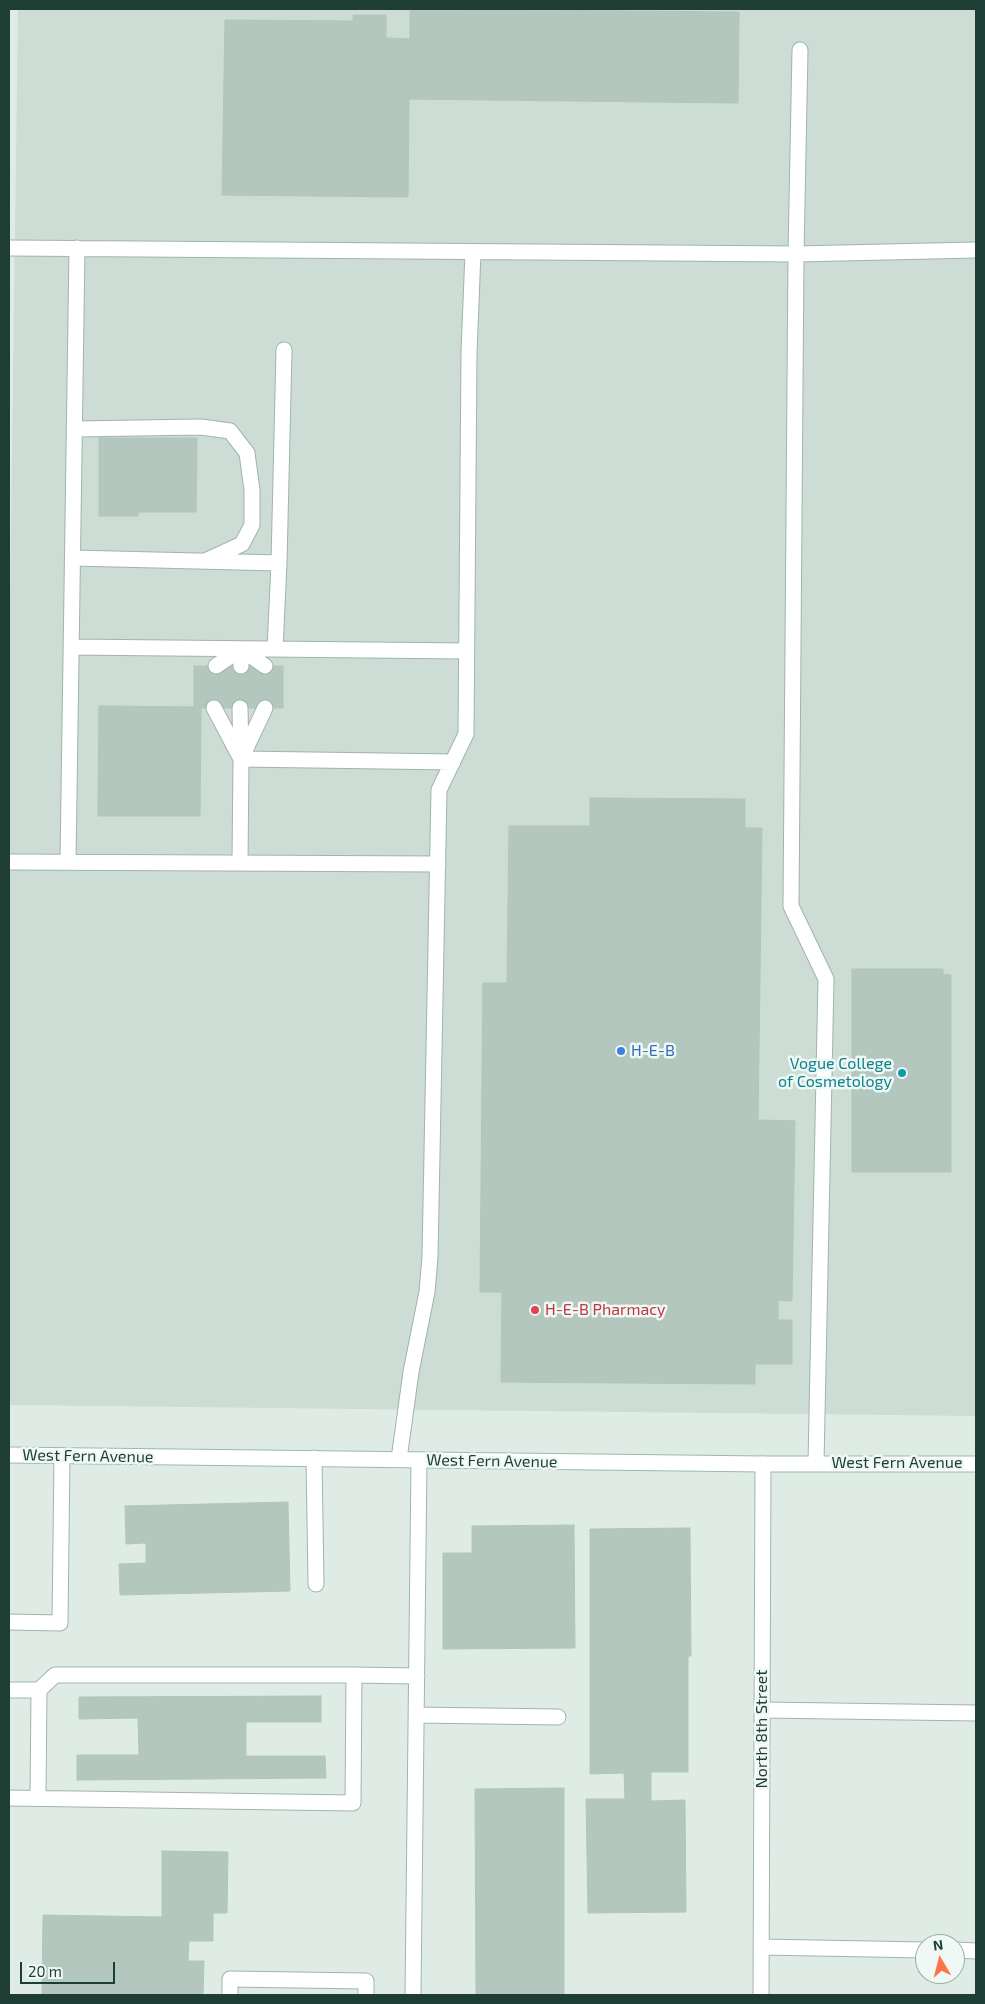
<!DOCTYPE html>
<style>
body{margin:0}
#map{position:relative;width:985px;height:2004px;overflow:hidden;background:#dfece6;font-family:"Exo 2",sans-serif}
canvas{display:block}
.frame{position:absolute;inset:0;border:10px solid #1e3e35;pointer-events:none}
.north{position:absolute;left:915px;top:1934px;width:50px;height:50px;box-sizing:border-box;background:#eff8f4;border:1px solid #9baea8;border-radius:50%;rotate:352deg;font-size:14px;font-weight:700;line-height:20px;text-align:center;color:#1e3e35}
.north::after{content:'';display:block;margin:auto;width:18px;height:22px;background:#ff734a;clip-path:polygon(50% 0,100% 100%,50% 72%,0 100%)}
.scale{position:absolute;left:20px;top:1962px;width:95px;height:22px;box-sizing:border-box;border:2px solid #1e3e35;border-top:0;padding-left:6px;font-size:15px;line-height:18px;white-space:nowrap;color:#1e3e35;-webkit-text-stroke:4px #eff8f4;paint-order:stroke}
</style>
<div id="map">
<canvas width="985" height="2004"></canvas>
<div class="frame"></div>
<div class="north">N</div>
<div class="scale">20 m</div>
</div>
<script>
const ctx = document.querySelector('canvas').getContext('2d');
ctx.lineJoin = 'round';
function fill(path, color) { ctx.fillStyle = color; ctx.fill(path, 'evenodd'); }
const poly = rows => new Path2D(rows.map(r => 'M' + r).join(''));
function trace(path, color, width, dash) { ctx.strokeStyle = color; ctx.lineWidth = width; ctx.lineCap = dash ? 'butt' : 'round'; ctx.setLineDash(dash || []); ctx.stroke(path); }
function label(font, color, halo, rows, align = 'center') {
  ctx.font = font + ' "Exo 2",sans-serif'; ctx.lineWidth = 5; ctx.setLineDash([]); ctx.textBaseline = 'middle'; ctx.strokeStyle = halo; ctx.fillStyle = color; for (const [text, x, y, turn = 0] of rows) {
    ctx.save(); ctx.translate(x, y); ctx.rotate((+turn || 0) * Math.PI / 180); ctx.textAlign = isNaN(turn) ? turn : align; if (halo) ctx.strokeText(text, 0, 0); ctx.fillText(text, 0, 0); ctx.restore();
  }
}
fill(poly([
 [18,9,976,9,976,1416,9,1405,9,673]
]), '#cddcd5');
const building = poly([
 [410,9,739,12,738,103,409,99,408,197,222,195,225,20,353,21,353,15,386,15,386,38,410,39,410,9],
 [99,438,197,438,196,512,138,512,138,516,99,516,99,438],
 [194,666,283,666,283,708,201,708,200,816,98,816,99,706,194,707,194,666],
 [590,798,745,799,745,828,762,828,758,1120,795,1121,792,1301,778,1300,778,1320,792,1320,792,1364,755,1364,755,1384,501,1382,502,1292,480,1292,483,983,507,983,509,826,590,826,590,798],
 [852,969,943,969,943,974,951,975,951,1172,852,1172,852,969],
 [288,1502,290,1591,120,1595,119,1564,146,1563,146,1543,126,1544,125,1506,288,1502],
 [574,1525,575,1648,443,1649,443,1553,472,1553,472,1526,574,1525],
 [690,1528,691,1656,688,1656,688,1772,651,1772,651,1801,685,1800,686,1912,588,1913,586,1799,625,1799,624,1773,590,1774,590,1529,690,1528],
 [321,1696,321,1722,246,1722,246,1756,325,1756,326,1778,77,1780,77,1755,139,1755,138,1718,79,1719,79,1697,321,1696],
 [564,1788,564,1995,476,1995,475,1789,564,1788],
 [162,1851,228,1852,227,1913,213,1913,213,1941,189,1941,188,1961,204,1961,203,1995,42,1995,43,1915,162,1917,162,1851]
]);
fill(building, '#b4c7bf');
trace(building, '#b0c6bd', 1);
const lane = poly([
 [800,50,796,254,791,906,826,979,816,1463],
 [9,248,796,254,976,250],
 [74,429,201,427,230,431,247,453,252,490,252,525,242,544,205,561],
 [73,558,279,563],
 [71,647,466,651],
 [241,649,265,666],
 [241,649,241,666],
 [275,649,279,563,284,350],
 [216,666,241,649],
 [214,708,241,759,240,863],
 [240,708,241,755],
 [241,759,453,762],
 [241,759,265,708],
 [9,862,438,864],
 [68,862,77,248],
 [314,1458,316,1584],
 [399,1459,411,1372,427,1292,430,1257,439,790,466,734,469,353,473,252],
 [9,1622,60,1623,62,1456],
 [354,1675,417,1676],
 [9,1690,39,1690,55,1675,354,1675,353,1803,9,1798],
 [762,1710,976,1713],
 [416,1715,558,1717],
 [38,1798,39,1690],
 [230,1995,230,1979,366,1981,366,1995],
 [413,1995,419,1460]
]);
const street = poly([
 [761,1947,925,1950],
 [955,1950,976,1951],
 [761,1995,763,1464]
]);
const secondary = poly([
 [9,1455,763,1464,976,1464]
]);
trace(lane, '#a1b4ad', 17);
trace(street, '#a1b4ad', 17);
trace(secondary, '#9cb9ae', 17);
trace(lane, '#fff', 15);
trace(street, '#fff', 15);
trace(secondary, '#fff', 15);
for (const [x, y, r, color] of [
 [621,1051,5,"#3f7fe0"],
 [902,1073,5,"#0f9aa8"],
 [535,1310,5,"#e0444e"]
]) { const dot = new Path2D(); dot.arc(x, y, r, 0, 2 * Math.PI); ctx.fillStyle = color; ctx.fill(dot); trace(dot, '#eff8f4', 2); }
label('16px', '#366cbe', '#eff8f4', [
 ["H-E-B",631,1051]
], 'left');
label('16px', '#0d838f', '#eff8f4', [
 ["Vogue College",892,1064],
 ["of Cosmetology",892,1082]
], 'right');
label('16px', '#be3a42', '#eff8f4', [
 ["H-E-B Pharmacy",545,1310]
], 'left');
label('16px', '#1e3e35', '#eff8f4', [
 ["West Fern Avenue",88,1456,1],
 ["West Fern Avenue",492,1461,1],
 ["West Fern Avenue",897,1463],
 ["North 8th Street",762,1729,-90]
]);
</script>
